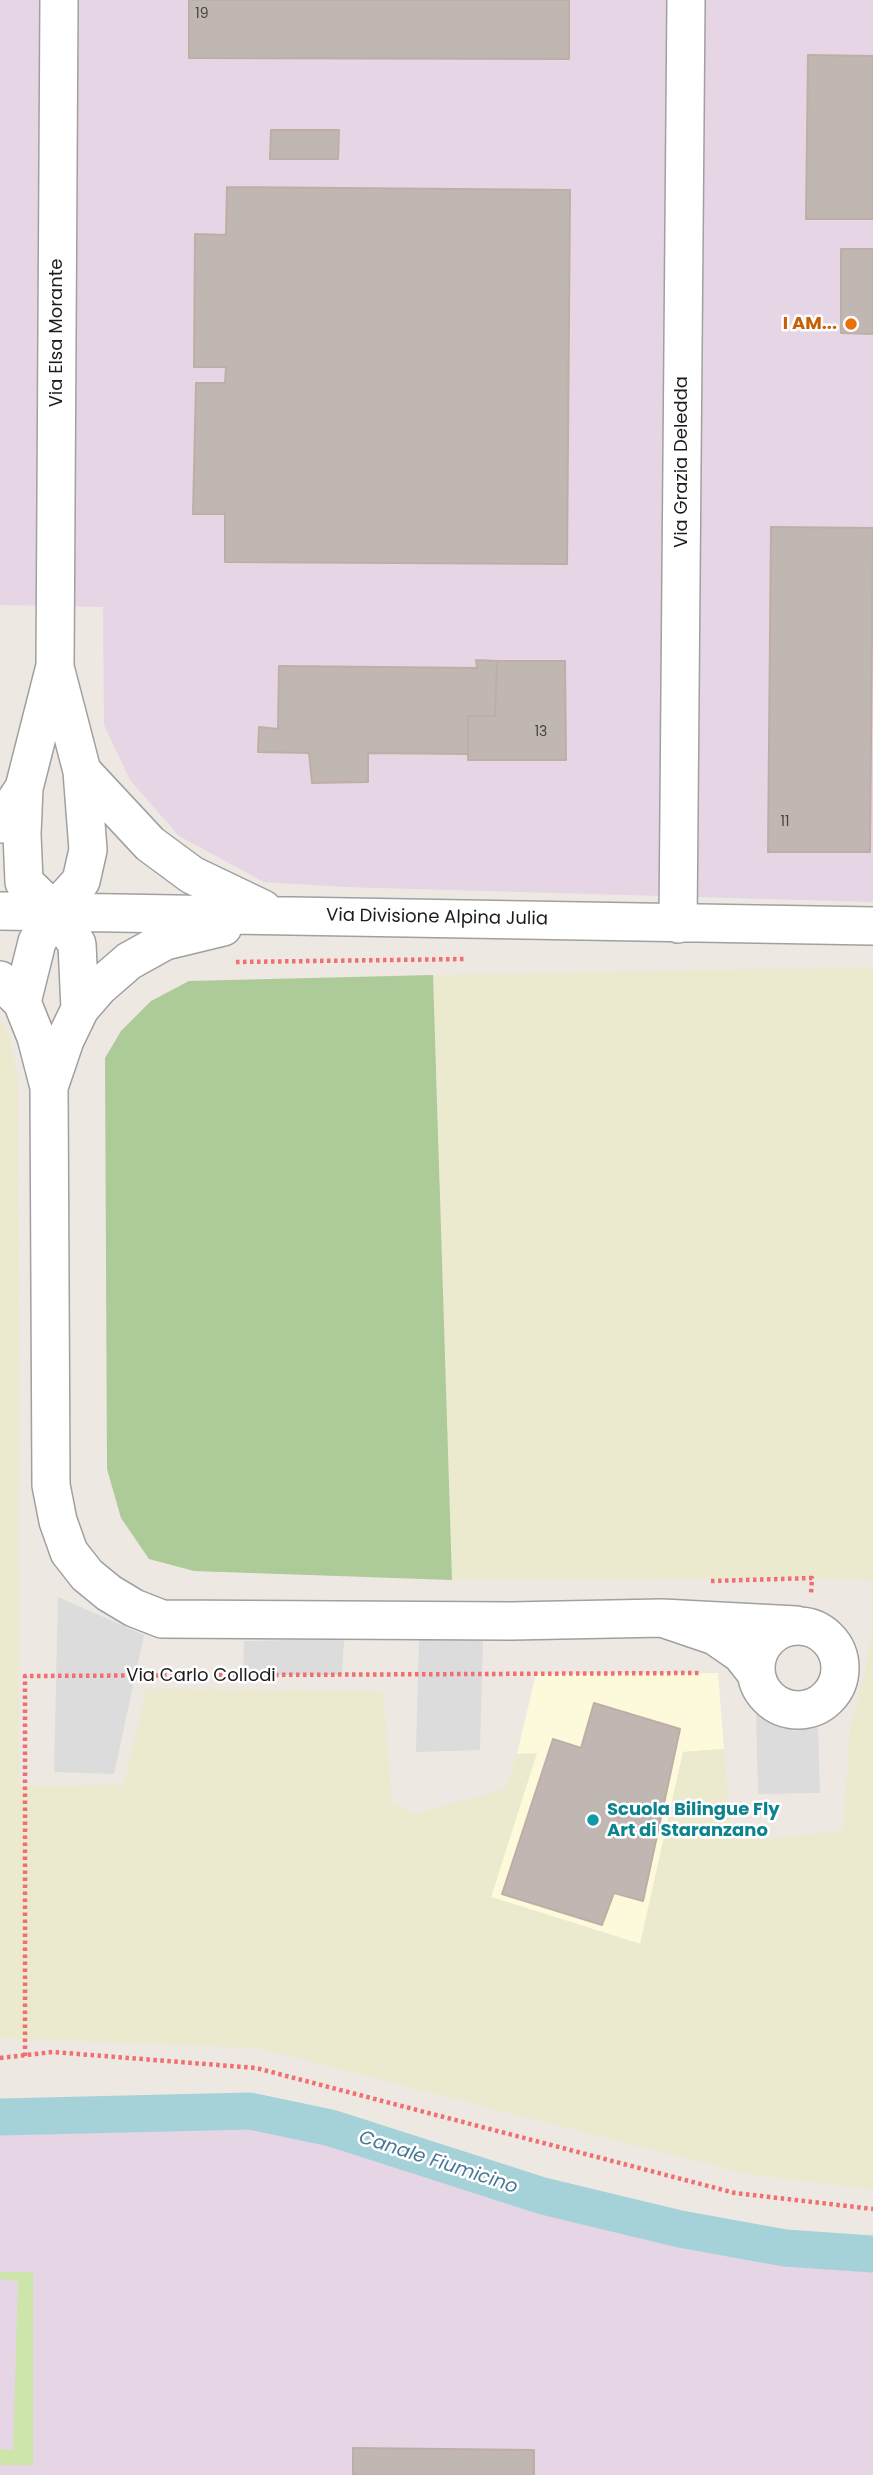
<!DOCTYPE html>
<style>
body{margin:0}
canvas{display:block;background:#ede8e2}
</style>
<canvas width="873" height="2475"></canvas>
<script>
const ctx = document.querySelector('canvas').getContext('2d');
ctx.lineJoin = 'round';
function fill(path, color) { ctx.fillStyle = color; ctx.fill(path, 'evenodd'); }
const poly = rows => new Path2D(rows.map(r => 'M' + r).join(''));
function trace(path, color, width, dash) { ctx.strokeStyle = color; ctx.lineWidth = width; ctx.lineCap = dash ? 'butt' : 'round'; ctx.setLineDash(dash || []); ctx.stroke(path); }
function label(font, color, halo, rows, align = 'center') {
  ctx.font = font + ' Poppins,sans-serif'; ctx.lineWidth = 5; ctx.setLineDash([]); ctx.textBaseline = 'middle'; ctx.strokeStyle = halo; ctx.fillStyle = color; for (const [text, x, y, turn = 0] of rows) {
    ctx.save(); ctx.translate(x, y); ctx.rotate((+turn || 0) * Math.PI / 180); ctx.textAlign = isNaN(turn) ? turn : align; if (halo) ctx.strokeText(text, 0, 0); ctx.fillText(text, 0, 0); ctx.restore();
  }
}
fill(poly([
 [0,0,873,0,873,902,345,887,264,882,179,836,130,780,104,725,103,607,0,605],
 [250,2111,331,2128,543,2196,680,2229,785,2248,873,2254,873,2475,0,2475,0,2117]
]), '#e6d5e4');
fill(poly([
 [718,1673,724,1749,683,1752,641,1944,491,1897,536,1754,517,1754,536,1674]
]), '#fdf9db');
fill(poly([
 [873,967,873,2190,742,2173,258,2048,0,2038,0,1021,8,1031,18,1077,19,1786,124,1785,146,1689,383,1691,392,1802,414,1814,505,1789,517,1754,537,1753,491,1897,640,1944,683,1752,724,1749,730,1822,756,1840,843,1831,850,1728,864,1677,872,1631,871,1580,812,1578,452,1580,433,975]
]), '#ebeace');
fill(poly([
 [0,2272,33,2272,33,2465,0,2465,0,2449,13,2450,18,2281,0,2279]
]), '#cde5ab');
fill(poly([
 [433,975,452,1580,194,1571,149,1559,121,1518,107,1469,105,1058,121,1031,151,1001,189,981]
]), '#adca99');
fill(poly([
 [58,1597,144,1635,114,1774,54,1772],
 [344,1639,342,1675,243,1675,244,1641],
 [419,1639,483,1640,480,1750,416,1752],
 [756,1713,773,1724,793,1731,818,1727,820,1793,758,1794]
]), '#dcdcdc');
trace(poly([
 [0,2117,250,2111,331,2128,543,2196,680,2229,785,2248,873,2254]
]), '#a5d2d8', 37);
const building = poly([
 [189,0,569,0,569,59,189,58,189,0],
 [808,55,873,56,873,219,806,219,808,55],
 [271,130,339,130,338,159,270,159,271,130],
 [227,187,570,190,567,564,225,562,225,514,193,514,196,383,225,383,226,367,194,367,195,234,226,235,227,187],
 [841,249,873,249,873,334,841,333,841,249],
 [771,527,873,528,870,852,768,852,771,527],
 [476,660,497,661,495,716,468,716,468,754,368,753,368,782,312,783,309,753,258,752,259,727,278,729,279,666,477,668,476,660],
 [497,661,565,661,566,760,468,760,468,716,495,716,497,661],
 [594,1703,680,1729,643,1901,614,1893,602,1925,502,1894,553,1739,581,1748,594,1703],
 [353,2448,534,2450,534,2475,353,2475,353,2448]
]);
fill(building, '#c1b7b2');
trace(building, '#beaea6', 2);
const street = poly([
 [56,671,82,771,150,844,192,875,263,909],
 [24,788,22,834,24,882,54,911,77,944,80,1009],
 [0,824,24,788,55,666,59,0],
 [0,911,873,926],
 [678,924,686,0],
 [0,980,22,1002,36,1037,49,1087,51,1485,58,1521,69,1552,87,1575,109,1593,134,1608,162,1619,511,1621,662,1618],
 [22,1002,37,942,54,911,81,881,88,850,82,771],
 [49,1087,65,1040,80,1009,99,987,129,961,165,941,223,927],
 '756 1668a42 42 0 1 1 84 0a42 42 0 1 1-84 0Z',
 [756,1673,741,1654,715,1636,662,1618,796,1625]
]);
trace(street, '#a0a0a0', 40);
trace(poly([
 [236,962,466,959],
 [711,1581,812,1578,811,1594],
 [25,2056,25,1676,702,1673],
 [0,2058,53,2052,256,2068,735,2193,873,2209]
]), '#f16f70', 4.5, [3.5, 3.5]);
trace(street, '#fff', 37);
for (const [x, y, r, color] of [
 [851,324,7,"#e8710a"],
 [593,1820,7,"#0f9aa8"]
]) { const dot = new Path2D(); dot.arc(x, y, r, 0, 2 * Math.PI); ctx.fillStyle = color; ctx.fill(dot); trace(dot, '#fff', 2.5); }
label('14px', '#454342', null, [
 ["19",202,14],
 ["13",541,732],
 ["11",785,822]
]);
label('bold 18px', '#c56008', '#fff', [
 ["I AM...",837,324]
], 'right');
label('18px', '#1c1c1c', '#fff', [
 ["Via Elsa Morante",57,333,-90],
 ["Via Grazia Deledda",682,462,-90],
 ["Via Divisione Alpina Julia",437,918,1],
 ["Via Carlo Collodi",201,1676]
]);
label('bold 18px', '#0d838f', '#fff', [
 ["Scuola Bilingue Fly",607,1810],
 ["Art di Staranzano",607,1831]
], 'left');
label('italic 19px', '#497896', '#fff', [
 ["Canale Fiumicino",438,2163,18]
]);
</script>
